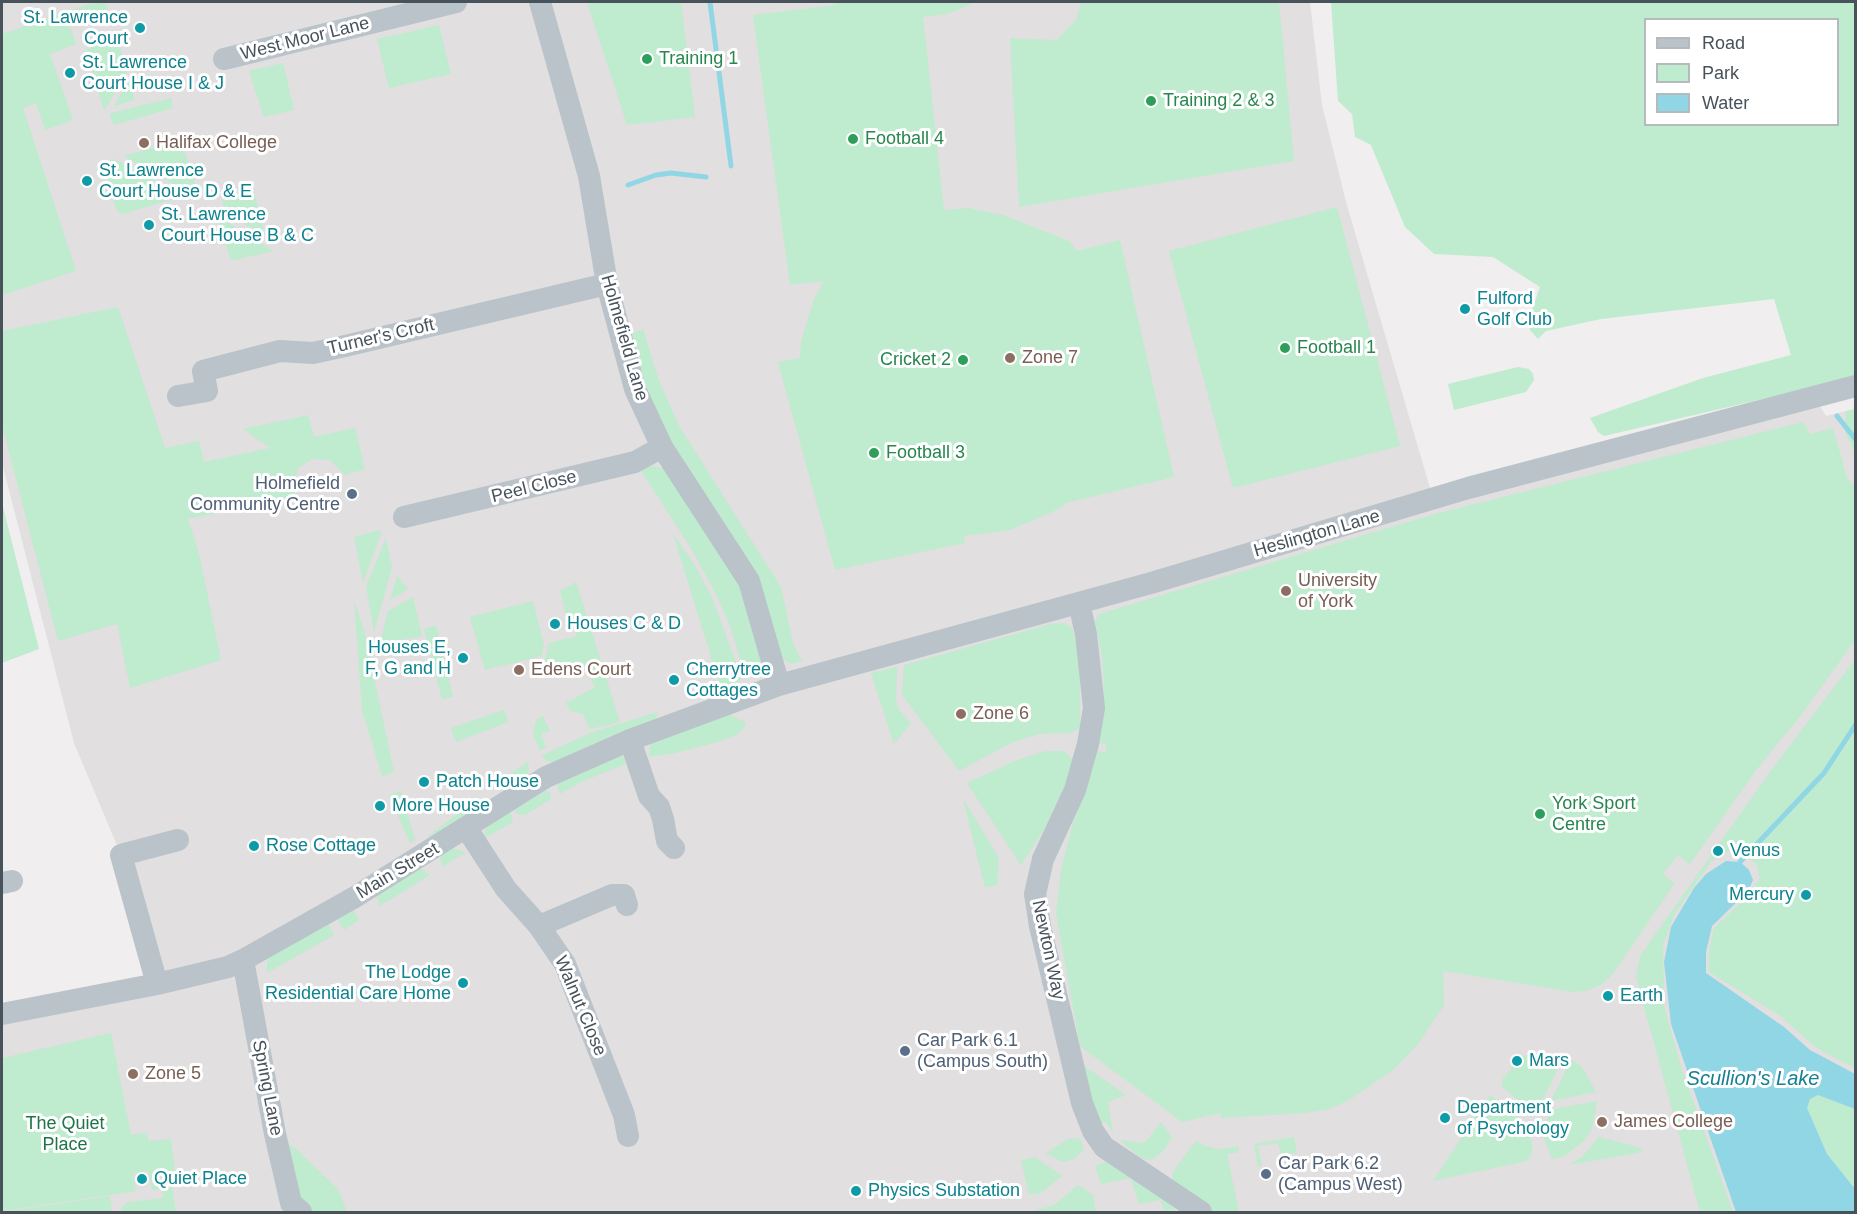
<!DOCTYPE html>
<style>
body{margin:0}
#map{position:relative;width:1857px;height:1214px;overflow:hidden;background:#f0eeee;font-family:Arial,sans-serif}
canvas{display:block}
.frame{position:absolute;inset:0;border:3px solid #48525a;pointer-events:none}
.legend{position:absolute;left:1644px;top:18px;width:195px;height:108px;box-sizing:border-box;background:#fff;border:2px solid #b6babd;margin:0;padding:8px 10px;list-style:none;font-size:18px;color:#48525a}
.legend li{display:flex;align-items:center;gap:12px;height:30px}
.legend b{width:30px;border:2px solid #b6babd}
</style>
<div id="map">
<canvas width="1857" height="1214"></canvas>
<div class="frame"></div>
<ul class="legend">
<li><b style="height:8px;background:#bac3ca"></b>Road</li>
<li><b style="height:16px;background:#bfebcf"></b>Park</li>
<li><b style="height:16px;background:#90d6e5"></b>Water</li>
</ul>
</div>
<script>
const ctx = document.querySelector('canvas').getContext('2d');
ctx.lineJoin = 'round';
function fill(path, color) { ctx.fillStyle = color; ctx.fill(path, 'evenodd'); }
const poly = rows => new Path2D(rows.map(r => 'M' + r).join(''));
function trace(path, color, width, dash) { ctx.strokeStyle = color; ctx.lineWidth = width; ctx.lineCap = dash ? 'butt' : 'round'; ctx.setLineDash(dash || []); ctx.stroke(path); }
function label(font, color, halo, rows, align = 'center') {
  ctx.font = font + ' Arial,sans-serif'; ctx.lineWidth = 6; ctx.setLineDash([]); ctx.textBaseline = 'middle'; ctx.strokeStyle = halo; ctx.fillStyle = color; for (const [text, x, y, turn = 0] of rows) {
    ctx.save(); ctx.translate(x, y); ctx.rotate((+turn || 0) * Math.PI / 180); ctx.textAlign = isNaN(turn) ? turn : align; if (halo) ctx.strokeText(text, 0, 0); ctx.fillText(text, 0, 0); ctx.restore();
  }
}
fill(poly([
 [2,2,1310,2,1322,105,1346,202,1430,488,1814,397,1826,416,1855,409,1855,1212,2,1212,2,1014,156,984,121,855,74,743,2,463]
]), '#e1dfdf');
fill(poly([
 [95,2,105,2,108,10,69,24,76,44,50,54,73,120,45,130,36,103,23,108,76,271,2,295,2,34],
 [587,2,681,2,695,117,627,125],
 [830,2,975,2,948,14,923,17,944,210,969,208,1006,216,1069,241,1077,251,1120,240,1174,477,1065,503,1061,508,1010,530,964,536,965,543,835,570,778,362,800,358,801,341,814,299,824,281,790,285,753,15,836,5],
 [1081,2,1279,2,1294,161,1019,207,1010,38,1057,40,1076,20],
 [1331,2,1855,2,1855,375,1853,378,1604,436,1598,432,1590,418,1703,378,1791,355,1774,299,1601,319,1546,331,1538,339,1530,330,1528,321,1540,287,1493,257,1434,254,1405,227,1371,145,1355,137,1352,114,1338,101],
 [1646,20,1838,20,1838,124,1646,124],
 [439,25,451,74,389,88,377,39],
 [118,39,127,73,104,111,86,49],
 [283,63,294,110,264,117,249,71],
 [130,82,135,100,114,106,127,83],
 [171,98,173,108,114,125,110,117,111,113],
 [181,140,198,192,192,194,123,156],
 [115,159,171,190,174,199,122,214,116,209,104,168,110,161],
 [254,191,265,236,227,214,222,201],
 [1337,207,1400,446,1233,488,1169,251],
 [216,215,240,230,222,234],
 [250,236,273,251,235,260,230,259,226,244],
 [118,307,165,448,199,441,204,462,270,448,243,429,308,415,314,437,355,428,365,469,345,475,330,460,312,459,298,468,294,484,295,495,188,519,199,554,221,660,130,688,117,624,58,641,2,425,2,331],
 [643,329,658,378,679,426,781,587,793,643,802,661,791,664,780,657,646,396,631,334],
 [1518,367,1529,369,1533,374,1534,380,1526,392,1454,410,1448,384],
 [1855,409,1856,409,1855,453,1845,431,1846,411],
 [1803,422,1810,434,1833,428,1847,478,1855,487,1855,640,1801,715,1756,770,1690,864,1678,855,1663,874,1674,884,1612,975,1602,984,1589,990,1574,992,1443,971,1444,1005,1417,1045,1393,1070,1349,1100,1329,1109,1306,1113,1221,1118,1220,1113,1182,1122,1080,1046,1056,913,1061,870,1072,826,1098,751,1106,753,1106,744,1099,743,1104,686,1102,656,1095,621,1099,614,1435,514],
 [653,466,665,469,740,584,762,666,760,673,746,677,730,626,716,594,692,550,640,469],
 [2,503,39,649,2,663],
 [379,530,381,534,363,582,354,537],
 [673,534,694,564,712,597,742,679,722,692],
 [386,538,392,567,374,632,366,586],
 [397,576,408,589,390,600],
 [576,582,620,722,590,729,583,714,570,711,566,703,595,687,583,662,550,675,543,670,549,643,577,636,571,614,566,615,560,591],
 [413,597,422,636,380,644,388,611],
 [354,600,365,634,394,772,382,776,362,710],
 [533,601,544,645,542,656,485,670,470,617],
 [1064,623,1072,628,1080,659,1080,728,1071,733,1039,734,1013,742,959,771,902,695,904,665,1051,624],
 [436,625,453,697,442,699,424,629],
 [1855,660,1855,1068,1818,1049,1779,1015,1709,972,1709,951,1714,928,1749,895,1760,878,1756,863,1732,849,1711,861,1674,915,1663,946,1664,1006,1682,1070,1733,1212,1700,1212,1636,977,1640,956,1775,765],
 [897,667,896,701,899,710,911,723,894,744,871,673],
 [504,710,508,722,456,742,451,728],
 [657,712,657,719,607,738,554,762,546,761,542,755,593,732],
 [729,714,745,722,746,726,738,734,718,742,675,753,649,757,650,742],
 [543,716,550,731,541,734,546,747,540,751,533,734,536,720],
 [1046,751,1064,751,1073,760,1067,781,1045,828,1021,865,967,783,1017,760],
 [623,755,626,764,583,781,560,794,557,787,559,782],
 [528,762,529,772,505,790,501,780],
 [401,791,415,840,410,843,389,795],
 [546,791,550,792,551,799,525,815,517,814,514,809],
 [963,799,999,858,997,885,985,888],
 [476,800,479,806,429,838,428,836],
 [510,811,513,818,511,823,483,839,487,826],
 [451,848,466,852,442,867,440,855],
 [420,868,430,875,380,906,376,894],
 [353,910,359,920,344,930,337,918],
 [328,923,334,935,267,973,267,958],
 [111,1033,131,1135,147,1133,148,1141,171,1139,175,1173,160,1175,162,1188,172,1187,176,1212,121,1212,121,1208,128,1202,163,1198,162,1189,152,1190,148,1171,133,1173,136,1191,2,1211,2,1058],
 [1542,1053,1564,1057,1542,1101,1537,1099,1524,1105,1502,1087,1502,1080,1522,1056],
 [1571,1059,1582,1067,1596,1092,1551,1101],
 [1083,1065,1126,1095,1108,1102,1113,1133,1106,1122,1100,1124,1092,1104],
 [1490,1095,1515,1114,1532,1141,1532,1153,1527,1161,1433,1181],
 [1818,1095,1855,1109,1855,1189,1827,1154,1807,1108,1810,1099],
 [1597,1101,1592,1129,1584,1141,1563,1157,1552,1159,1540,1128,1547,1122,1549,1110],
 [1161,1122,1172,1137,1164,1150,1155,1158,1148,1160,1141,1158,1119,1140,1145,1143],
 [1294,1137,1297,1153,1281,1154,1278,1143,1258,1146,1262,1166,1258,1167,1254,1144],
 [1599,1137,1638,1147,1643,1152,1569,1165,1583,1156],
 [1080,1138,1084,1150,1074,1159,1062,1162,1046,1153,1068,1139],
 [282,1141,295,1148,338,1189,347,1212,310,1212,299,1202],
 [1196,1141,1205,1146,1218,1149,1238,1147,1239,1152,1227,1154,1239,1212,1214,1212,1174,1183,1172,1176,1175,1169],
 [1035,1157,1062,1176,1041,1193,1029,1195,1021,1160],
 [1106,1162,1188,1212,1180,1212,1179,1208,1164,1211,1161,1200,1139,1204,1131,1178,1101,1184,1095,1166],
 [1078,1185,1093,1195,1096,1212,1031,1212,1056,1204],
 [110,1196,112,1212,3,1212,76,1201]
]), '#bfebcf');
fill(poly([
 [1726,861,1740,862,1749,870,1753,880,1748,891,1712,926,1706,952,1706,973,1784,1027,1810,1050,1855,1074,1855,1109,1818,1095,1810,1099,1807,1108,1827,1154,1855,1189,1855,1212,1736,1212,1671,1024,1664,962,1671,927,1694,888,1706,874]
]), '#90d6e5');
trace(poly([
 [710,2,731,166],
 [628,185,656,175,671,173,706,177],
 [1837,416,1856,440],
 [1740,862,1824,773,1856,724]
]), '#90d6e5', 5);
trace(poly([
 [540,2,589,176,607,284,635,389,662,447,749,581,779,685],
 [224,59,456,2],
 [178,396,207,391,203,371,280,351,313,353,345,346,607,284],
 [404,517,635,462,662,447],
 [1079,603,1086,634,1094,708,1088,744,1075,790,1043,859,1035,894,1040,926,1082,1103,1093,1131,1104,1147,1201,1212],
 [630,740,649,796,659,807,663,819,667,841,674,848],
 [467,829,506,889,539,926,565,964,624,1115,628,1136],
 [2,883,12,881],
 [539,926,612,895,624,895,627,905],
 [243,960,275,1134,291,1203,301,1212],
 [157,984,121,855,178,840],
 [2,1014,157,984,228,967,243,960,355,897,546,777,630,740,779,685,1151,583,1468,488,1856,386]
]), '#bac3ca', 22);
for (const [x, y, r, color] of [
 [140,28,6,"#0f9aa8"],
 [647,59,6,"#2e9e5b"],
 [70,73,6,"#0f9aa8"],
 [1151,101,6,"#2e9e5b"],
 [853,139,6,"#2e9e5b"],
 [144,143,6,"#8d6e63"],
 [87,181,6,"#0f9aa8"],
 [149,225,6,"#0f9aa8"],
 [1465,309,6,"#0f9aa8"],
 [1285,348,6,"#2e9e5b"],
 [1010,358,6,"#8d6e63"],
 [963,360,6,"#2e9e5b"],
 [874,453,6,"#2e9e5b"],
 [352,494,6,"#5c6f8a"],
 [1286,591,6,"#8d6e63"],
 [555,624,6,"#0f9aa8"],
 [463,658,6,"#0f9aa8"],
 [519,670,6,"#8d6e63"],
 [674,680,6,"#0f9aa8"],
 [961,714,6,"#8d6e63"],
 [424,782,6,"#0f9aa8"],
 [380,806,6,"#0f9aa8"],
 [1540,814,6,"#2e9e5b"],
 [254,846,6,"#0f9aa8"],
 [1718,851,6,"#0f9aa8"],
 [1806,895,6,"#0f9aa8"],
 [463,983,6,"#0f9aa8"],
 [1608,996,6,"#0f9aa8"],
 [905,1051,6,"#5c6f8a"],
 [1517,1061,6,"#0f9aa8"],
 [133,1074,6,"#8d6e63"],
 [1445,1118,6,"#0f9aa8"],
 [1602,1122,6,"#8d6e63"],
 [1266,1174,6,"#5c6f8a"],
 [142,1179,6,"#0f9aa8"],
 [856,1191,6,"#0f9aa8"]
]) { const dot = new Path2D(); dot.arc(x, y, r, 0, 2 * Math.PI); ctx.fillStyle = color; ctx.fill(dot); trace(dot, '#fff', 2); }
label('18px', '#0d838f', '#fff', [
 ["St. Lawrence",128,18,"right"],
 ["Court",128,39,"right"],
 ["St. Lawrence",82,63],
 ["Court House I & J",82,84],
 ["St. Lawrence",99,171],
 ["Court House D & E",99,192],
 ["St. Lawrence",161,215],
 ["Court House B & C",161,236],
 ["Fulford",1477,299],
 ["Golf Club",1477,320],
 ["Houses C & D",567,624],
 ["Houses E,",451,648,"right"],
 ["F, G and H",451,669,"right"],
 ["Cherrytree",686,670],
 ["Cottages",686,691],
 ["Patch House",436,782],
 ["More House",392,806],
 ["Rose Cottage",266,846],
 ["Venus",1730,851],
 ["Mercury",1794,895,"right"],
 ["The Lodge",451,973,"right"],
 ["Residential Care Home",451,994,"right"],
 ["Earth",1620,996],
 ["Mars",1529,1061],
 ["Department",1457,1108],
 ["of Psychology",1457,1129],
 ["Quiet Place",154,1179],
 ["Physics Substation",868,1191]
], 'left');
label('18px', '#48525a', '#fff', [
 ["West Moor Lane",305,39,-14],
 ["Turner's Croft",381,337,-13],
 ["Holmefield Lane",624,338,74],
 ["Peel Close",534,487,-14],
 ["Heslington Lane",1317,534,-16],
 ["Main Street",398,871,-31],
 ["Newton Way",1048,950,78],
 ["Walnut Close",580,1006,67],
 ["Spring Lane",267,1088,79]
]);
label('18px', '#27864d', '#fff', [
 ["Training 1",659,59],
 ["Training 2 & 3",1163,101],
 ["Football 4",865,139],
 ["Football 1",1297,348],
 ["Cricket 2",951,360,"right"],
 ["Football 3",886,453],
 ["York Sport",1552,804],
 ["Centre",1552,825]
], 'left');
label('18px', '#785e54', '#fff', [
 ["Halifax College",156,143],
 ["Zone 7",1022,358],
 ["University",1298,581],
 ["of York",1298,602],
 ["Edens Court",531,670],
 ["Zone 6",973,714],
 ["Zone 5",145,1074],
 ["James College",1614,1122]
], 'left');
label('18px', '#4e5e75', '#fff', [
 ["Holmefield",340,484,"right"],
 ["Community Centre",340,505,"right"],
 ["Car Park 6.1",917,1041],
 ["(Campus South)",917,1062],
 ["Car Park 6.2",1278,1164],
 ["(Campus West)",1278,1185]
], 'left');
label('18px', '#1e7547', '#fff', [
 ["The Quiet",65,1124],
 ["Place",65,1145]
]);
label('italic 20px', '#178096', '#fff', [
 ["Scullion's Lake",1753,1079]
]);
</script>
